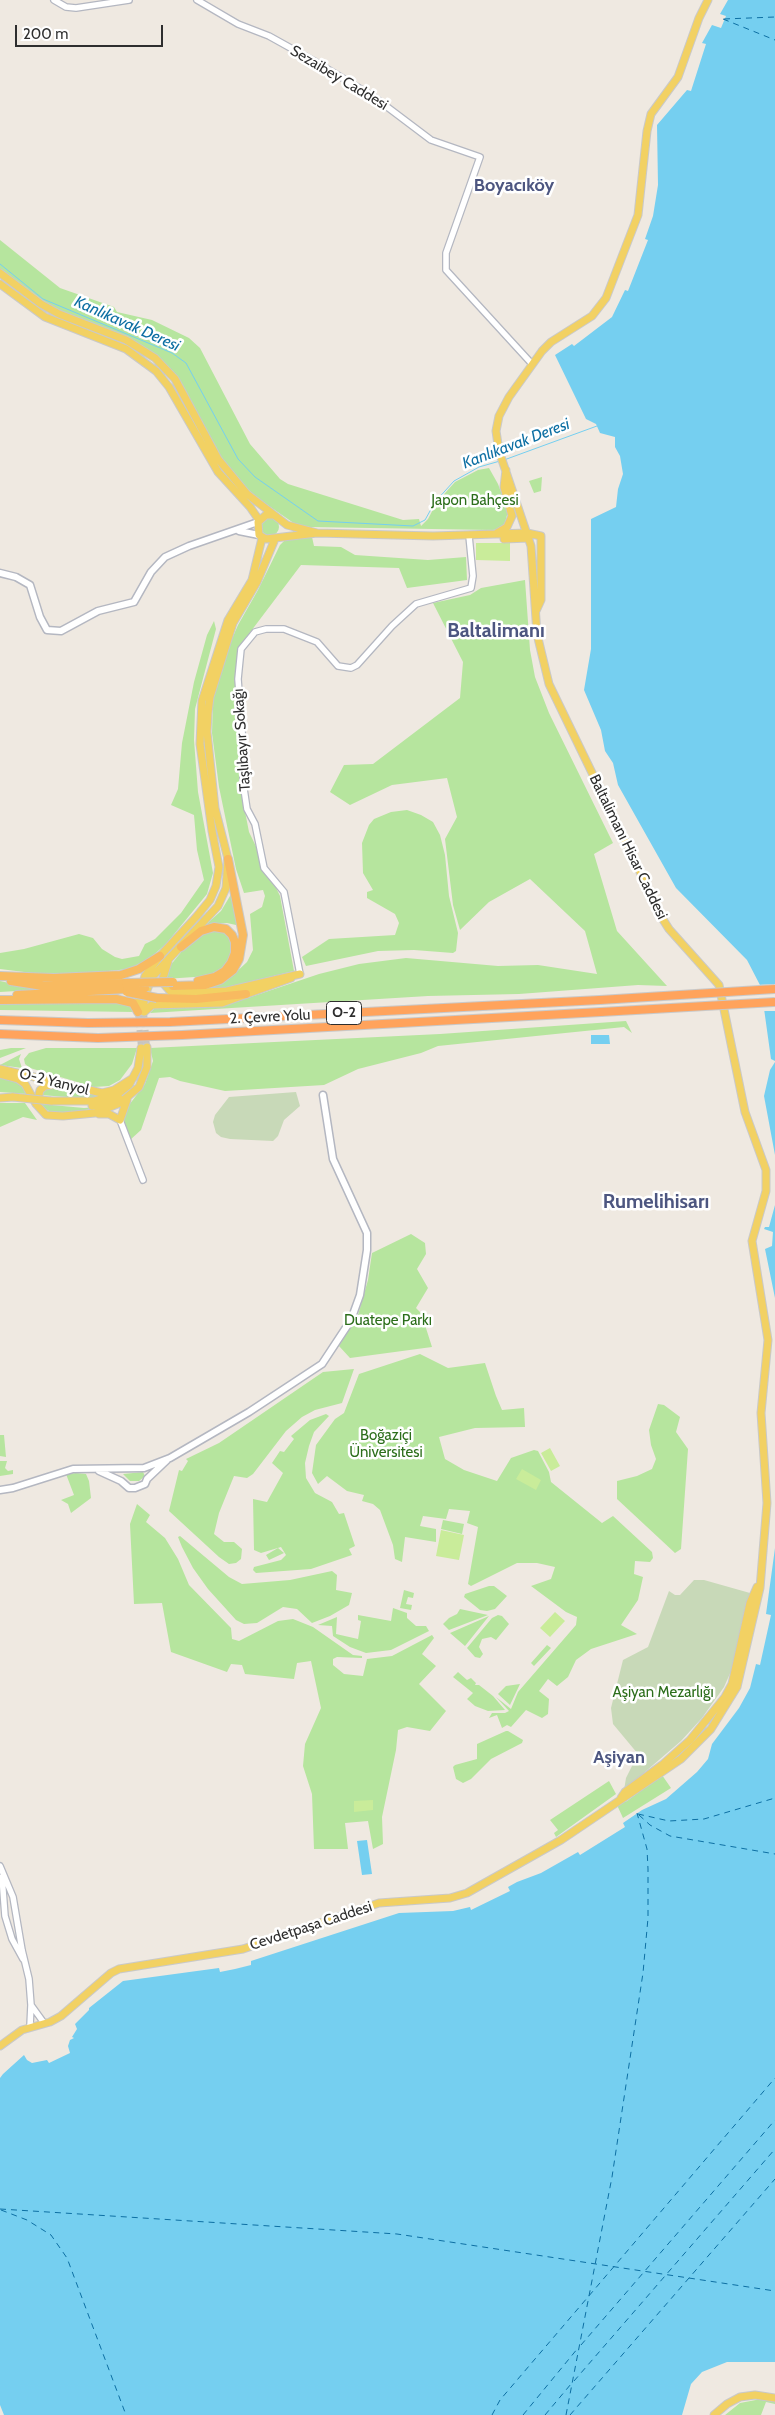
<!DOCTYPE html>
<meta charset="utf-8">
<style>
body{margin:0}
#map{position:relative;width:775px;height:2415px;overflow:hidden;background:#efe9e1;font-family:Cabin,sans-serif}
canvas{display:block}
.scale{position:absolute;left:15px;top:25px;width:148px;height:22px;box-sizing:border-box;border:2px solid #2e2e2e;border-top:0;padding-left:6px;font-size:15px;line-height:18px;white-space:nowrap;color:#2e2e2e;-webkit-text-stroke:4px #fff;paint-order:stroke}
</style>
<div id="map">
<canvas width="775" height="2415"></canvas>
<div class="scale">200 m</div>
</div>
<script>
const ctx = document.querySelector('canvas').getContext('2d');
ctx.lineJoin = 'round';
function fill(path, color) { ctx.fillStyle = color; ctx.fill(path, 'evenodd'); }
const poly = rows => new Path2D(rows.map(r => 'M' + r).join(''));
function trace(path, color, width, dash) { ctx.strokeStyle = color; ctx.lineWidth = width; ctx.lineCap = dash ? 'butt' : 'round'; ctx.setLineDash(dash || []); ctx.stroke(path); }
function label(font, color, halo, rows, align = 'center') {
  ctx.font = font + ' Cabin,sans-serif'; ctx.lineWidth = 5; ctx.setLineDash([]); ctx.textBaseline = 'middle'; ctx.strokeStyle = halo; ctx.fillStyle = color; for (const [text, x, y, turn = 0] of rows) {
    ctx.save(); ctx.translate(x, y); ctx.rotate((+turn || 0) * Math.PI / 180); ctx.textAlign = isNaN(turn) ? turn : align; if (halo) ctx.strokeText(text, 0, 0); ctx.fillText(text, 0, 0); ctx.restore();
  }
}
fill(poly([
 [0,240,60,288,114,307,117,312,152,320,189,338,200,348,250,444,280,479,288,484,403,520,419,519,421,526,428,519,437,502,455,482,478,470,489,468,498,484,508,511,505,523,499,529,493,530,309,527,295,524,256,497,238,480,222,458,166,365,151,351,139,344,54,309,0,271],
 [542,477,541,491,534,493,529,481],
 '261 527a9 9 0 1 1 18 0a9 9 0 1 1-18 0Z',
 [312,537,314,546,341,547,355,555,428,560,466,557,467,580,407,588,399,568,301,565,239,647,236,677,240,786,249,832,280,896,294,971,224,988,185,990,219,985,231,977,247,962,253,950,250,914,262,907,265,896,263,890,244,893,236,869,219,787,212,733,213,698,225,655,238,625,258,590,280,545,287,538],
 [525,580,530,650,535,677,549,713,613,843,594,854,617,931,667,986,638,985,519,994,428,996,150,1013,154,1009,224,1006,319,974,359,964,406,958,498,966,538,965,597,974,585,931,530,879,489,902,460,930,453,905,445,839,457,817,447,778,392,785,350,805,330,792,344,765,373,764,460,698,463,662,433,603,470,595,481,588],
 [214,621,216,629,195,709,194,740,198,792,213,873,207,894,166,944,150,958,129,969,88,973,32,973,0,969,0,953,24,949,79,934,93,938,102,949,115,957,122,959,139,956,145,944,155,939,181,913,204,880,197,850,194,815,171,805,178,789,182,743,194,682,207,635],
 [407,810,421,815,433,822,440,835,445,855,449,896,458,933,456,951,453,953,414,950,378,951,306,966,302,957,329,939,395,935,399,923,395,914,367,898,367,892,373,890,363,873,362,843,369,825,374,819,391,812],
 [231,884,241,930,236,925,227,923,211,924,200,930,221,911,230,896],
 [215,929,224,930,234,943,228,963,222,970,209,976,165,979,169,967,182,951,202,933],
 [0,981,27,987,50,989,0,992],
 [0,1002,116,1002,130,1003,134,1008,134,1012,0,1010],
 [626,1021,632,1033,624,1027,438,1046,421,1053,358,1069,324,1085,225,1091,180,1081,170,1077,159,1078,141,1130,130,1140,124,1120,129,1105,145,1084,153,1061,150,1048,440,1034],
 [11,1048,26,1048,0,1058,0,1050],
 [46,1048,137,1048,132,1064,120,1080,109,1086,94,1087,30,1068,25,1064,24,1059,29,1053],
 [21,1054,19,1059,22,1068,0,1065],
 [0,1077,22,1084,27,1094,0,1092],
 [54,1086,102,1096,92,1099,41,1095,44,1090],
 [0,1103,25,1103,37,1120,23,1117,0,1127],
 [41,1104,84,1108,99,1107,76,1112,51,1112,43,1108],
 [411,1234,425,1243,426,1254,417,1269,428,1288,416,1308,430,1322,425,1325,432,1347,350,1358,339,1346,358,1315,368,1280,372,1253],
 [420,1354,448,1368,485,1363,496,1396,502,1410,524,1408,525,1427,475,1428,439,1437,445,1459,464,1470,497,1481,511,1458,534,1450,538,1451,549,1472,551,1482,602,1523,613,1516,652,1552,653,1558,650,1562,635,1561,634,1574,643,1577,638,1600,621,1625,637,1634,591,1649,576,1660,568,1677,557,1686,548,1679,539,1691,549,1699,548,1714,542,1718,526,1710,511,1727,507,1725,502,1728,497,1715,489,1718,492,1713,505,1713,509,1711,496,1697,511,1709,518,1692,576,1625,577,1617,566,1612,531,1586,551,1579,555,1567,537,1563,517,1563,471,1586,468,1584,478,1527,467,1523,470,1511,449,1509,446,1519,423,1516,420,1526,436,1529,436,1542,405,1537,402,1562,395,1559,393,1545,380,1510,373,1504,362,1501,364,1495,347,1491,327,1476,318,1484,312,1473,316,1445,335,1419,344,1413,359,1374],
 [354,1369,342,1403,315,1410,302,1417,286,1431,253,1474,247,1478,234,1476,219,1513,214,1534,224,1542,234,1542,242,1549,241,1559,236,1563,229,1564,219,1557,169,1511,179,1470,182,1471,188,1461,186,1459,219,1443,323,1372],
 [658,1404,664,1405,680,1417,676,1432,688,1449,681,1549,675,1553,617,1499,617,1481,637,1476,652,1469,656,1459,651,1445,649,1430],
 [326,1414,329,1416,314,1432,309,1446,305,1463,306,1478,315,1493,332,1502,339,1514,344,1513,355,1546,349,1549,352,1555,311,1569,256,1573,253,1570,254,1567,281,1560,286,1555,281,1547,261,1553,254,1550,253,1499,267,1502,283,1473,272,1463,280,1451,284,1452,294,1439,291,1436,310,1420],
 [0,1435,4,1435,6,1457,0,1456],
 [0,1461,7,1461,5,1468,8,1471,13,1470,13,1474,0,1476],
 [143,1472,145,1476,139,1481,130,1481,123,1474],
 [76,1473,86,1474,89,1481,91,1498,71,1513,68,1504,61,1500,74,1495,66,1474],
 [137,1504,150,1515,146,1522,165,1538,178,1559,189,1585,231,1628,232,1639,239,1641,278,1621,293,1619,313,1627,353,1655,362,1656,362,1658,337,1657,333,1659,333,1665,344,1674,363,1676,367,1659,392,1656,432,1635,434,1638,422,1654,436,1666,419,1684,446,1711,430,1731,407,1727,398,1730,396,1750,382,1817,383,1844,373,1849,368,1821,345,1823,348,1849,314,1849,312,1794,303,1766,305,1744,321,1708,311,1661,297,1663,294,1679,245,1674,242,1665,231,1664,227,1672,171,1652,162,1603,134,1604,130,1524],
 [443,1520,464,1524,462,1534,441,1529],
 [180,1536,229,1577,242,1584,290,1580,332,1571,337,1575,336,1590,352,1593,349,1605,330,1616,312,1623,297,1609,283,1607,257,1623,244,1624,236,1620,208,1589,193,1568,182,1547,178,1537],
 [278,1548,284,1553,269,1560,266,1555],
 [489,1586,494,1586,507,1596,495,1609,487,1611,480,1610,464,1597,465,1594],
 [404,1590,414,1593,413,1598,408,1597,406,1604,412,1605,411,1610,400,1608],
 [393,1608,407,1613,407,1618,416,1626,426,1626,429,1631,391,1650,366,1653,350,1647,333,1636,332,1626,318,1625,337,1617,336,1634,358,1639,361,1621,358,1620,358,1615,391,1621],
 [460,1609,488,1615,449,1630,443,1624,449,1618,457,1614],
 [498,1615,502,1616,509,1624,496,1640,491,1637,482,1639,479,1647,483,1654,480,1658,475,1657,467,1648,492,1618],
 [489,1616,465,1646,450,1633],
 [547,1645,551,1648,534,1666,531,1663],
 [458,1672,467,1680,471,1678,476,1683,475,1685,479,1685,493,1696,505,1710,488,1711,475,1706,467,1699,473,1693,453,1677],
 [520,1684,510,1705,498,1694,506,1686],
 [506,1731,508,1731,523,1740,522,1743,491,1759,471,1779,463,1783,456,1779,453,1767,455,1765,477,1759,477,1744],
 [662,1775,671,1788,623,1818,617,1805,627,1801],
 [609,1781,616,1794,556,1837,554,1833,558,1830,550,1820],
 [761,2399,775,2402,775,2404,766,2402,761,2415,725,2415,740,2403]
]), '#b6e59e');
fill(poly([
 [296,1092,300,1106,284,1120,278,1136,273,1141,230,1139,221,1137,216,1133,213,1122,215,1115,229,1097],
 [694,1580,704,1580,750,1593,746,1603,732,1669,724,1687,702,1718,681,1741,624,1790,626,1778,638,1754,613,1724,611,1708,623,1660,648,1647,669,1591,675,1595,680,1595]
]), '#c8d9b8');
fill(poly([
 [476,543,510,543,510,561,476,560],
 [550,1448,560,1466,551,1471,541,1453],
 [522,1469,541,1480,536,1490,516,1479],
 [441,1530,464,1535,459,1560,436,1556],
 [555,1612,565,1621,550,1637,540,1628],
 [373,1800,373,1810,354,1812,354,1801]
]), '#c9ec9a');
fill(poly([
 [728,0,775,0,775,1061,771,1059,761,987,747,960,676,888,618,785,613,763,605,751,601,730,584,690,591,649,591,519,616,507,618,489,623,474,620,456,615,447,615,437,600,433,596,424,586,419,555,355,572,344,574,346,612,317,625,290,628,291,648,240,645,239,653,216,658,185,657,125,687,90,691,91,706,44,702,43,712,25,721,28,726,16,720,14],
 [591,1035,609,1035,610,1044,591,1044],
 [775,1062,775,1155,764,1096,770,1070],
 [775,1205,775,1298,765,1249,772,1246,773,1232,764,1229,765,1227,769,1227],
 [775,1548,775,2362,727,2362,702,2372,691,2384,682,2415,4,2415,0,2405,0,2078,3,2074,24,2055,27,2060,32,2063,47,2060,49,2063,70,2053,68,2046,70,2040,74,2038,72,2037,77,2029,75,2024,89,2010,89,2008,123,1981,219,1968,220,1972,235,1969,251,1965,251,1961,399,1913,453,1911,470,1907,471,1910,510,1891,508,1887,517,1882,541,1873,578,1852,580,1855,625,1827,623,1823,642,1810,666,1799,697,1772,708,1759,712,1744,739,1708,750,1688,756,1664,760,1665,771,1615,766,1614],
 [367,1840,372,1874,362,1875,357,1841]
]), '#75cff0');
fill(poly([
 [775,984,775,1011,762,1011,756,985]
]), '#efe9e1');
trace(poly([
 [0,264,43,299,172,353,186,363,238,459,255,477,318,521,413,526,425,520,435,502,454,481,479,467,500,461],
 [504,460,597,426]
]), '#75cff0', 1);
trace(poly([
 [723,19,775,40],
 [724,19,775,17],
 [638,1814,669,1821,704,1819,775,1798],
 [639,1815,650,1825,670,1836,775,1854],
 [0,2209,397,2234,775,2291],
 [1,2210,27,2220,51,2235,67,2258,126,2415],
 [581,2345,775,2120],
 [574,2381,775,2149],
 [492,2415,500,2400,775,2078],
 [523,2415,578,2348],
 [545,2415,571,2384],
 [566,2415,612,2177,643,1973,648,1918,648,1869,647,1849,637,1813],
 [570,2415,775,2179]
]), '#0d6fa3', 1, [6, 5]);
trace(poly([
 [138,1012,141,1048],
 [144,1012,147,1047]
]), '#c8c4bd', 6, [6, 3]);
const tertiary = poly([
 [54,0,66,7,76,8,129,0],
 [197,0,238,24,269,36,314,61,374,97,431,140,480,157,446,253,446,270,532,364],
 [300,974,284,892,264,868,255,824,247,809,243,782,243,744,238,679,241,649,255,632,266,629,284,629,317,642,338,666,351,668,357,665,392,626,416,604,471,588,473,576,469,536],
 [120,1120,143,1180],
 [0,1866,13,1897,22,1950,29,1979,31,2005],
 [2,1877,5,1916,12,1939,23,1959],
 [30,2026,31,2005,44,2023]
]);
const secondary = poly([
 [239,531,259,535],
 [0,573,16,577,30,585,40,617,47,630,61,631,98,611,134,602,151,572,165,557,189,546,258,522],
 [99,1471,121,1481,129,1488,135,1488,145,1484,147,1479,167,1460],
 [0,1490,13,1488,73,1469,144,1468,170,1458,249,1412,322,1364,351,1320,360,1295,367,1250,367,1233,333,1159,323,1095]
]);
const primary = poly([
 [0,273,41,304,59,314,126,340,155,358,175,379,218,459,247,494,287,525,317,533],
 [0,284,45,317,126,349,156,371,169,387,218,472,250,507,259,520],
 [274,515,266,515,258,522,259,535,266,539,317,533,433,536,527,533,541,536,541,600,536,611],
 [497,533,507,527,512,516,504,487,506,470],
 [504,539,529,538],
 [168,962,163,978,164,984,170,991,175,993,227,991,300,974],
 [138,1012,139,998,145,976,160,956,196,917,210,900,216,886,219,867,212,831,200,744,202,701,228,620,252,580,262,538],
 [144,1012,144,998,152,977,218,906,226,888,228,859,215,808,207,732,208,713,210,697,233,623,257,582,275,539],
 [144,1012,152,1005,222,1003,291,978],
 [0,1069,102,1093,114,1090,133,1078],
 [0,1074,18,1079,25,1084,36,1104,46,1115,63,1116,95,1113,120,1103,139,1087,147,1067,147,1047],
 [0,1098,13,1097],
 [51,1101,94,1101,119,1093,129,1085,138,1068,141,1048],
 [37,1104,40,1090,45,1086,57,1084],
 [92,1106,109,1103,119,1098],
 [99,1114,109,1114,120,1120,127,1100],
 [621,1798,625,1792,662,1765,690,1740,725,1697,732,1684,750,1603,757,1587],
 [0,2046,22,2030,50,2022,61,2016,111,1973,119,1969,243,1949,379,1903,450,1898,467,1893,561,1840,681,1759,711,1729,737,1687,760,1588,767,1503,761,1413,768,1340,752,1241,766,1191,766,1170,745,1112,719,985,669,929,655,907,642,876,549,684,537,634,531,546,499,451,496,431,499,416,509,397,542,351,551,342,592,316,606,298,638,215,647,131,651,114,678,77,699,18,708,0],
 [714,2415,727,2404,740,2397,755,2395,775,2398]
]);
const trunk = poly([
 [181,947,201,931,214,927,226,929,232,935,235,942,235,953,231,963,225,971,215,977,198,981],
 [0,976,54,978,121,975,139,969,160,956],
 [11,981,43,986,126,983],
 [173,986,205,985,220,980,233,970,239,959,243,935,228,859],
 [17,995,127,989],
 [157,998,196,999,246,994],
 [0,1000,116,999,133,1003,138,1012]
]);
const motorway = poly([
 [0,1020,88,1023,170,1022,600,1000],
 [0,1034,98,1038,182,1035,601,1012]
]);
trace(tertiary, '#b4b7c1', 8);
trace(secondary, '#b4b7c1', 9);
trace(primary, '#c9c9c9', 9);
trace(trunk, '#c9c9c9', 10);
trace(motorway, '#c9c9c9', 10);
trace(tertiary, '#fff', 5.5);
trace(secondary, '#fff', 6);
trace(primary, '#f2d163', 7);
trace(trunk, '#f8ba60', 8);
trace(motorway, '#ffa35c', 8);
const primaryBridge = poly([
 [13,1097,51,1101]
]);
const trunkBridge = poly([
 [126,983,173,982],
 [127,989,145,988],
 [127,992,157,998]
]);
const motorwayBridge = poly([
 [600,1000,775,989],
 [601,1012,775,1002]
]);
trace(primaryBridge, '#c9c9c9', 9, []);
trace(trunkBridge, '#c9c9c9', 10, []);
trace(motorwayBridge, '#c9c9c9', 10, []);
trace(primaryBridge, '#f2d163', 7);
trace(trunkBridge, '#f8ba60', 8);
trace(motorwayBridge, '#ffa35c', 8);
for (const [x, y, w] of [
 [344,1013,35]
]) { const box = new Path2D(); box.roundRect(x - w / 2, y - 11.5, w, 23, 4); ctx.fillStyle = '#fff'; ctx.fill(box); trace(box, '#2e2e2e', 1); }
label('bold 14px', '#2e2e2e', null, [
 ["O-2",344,1013]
]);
label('15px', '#2e2e2e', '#fff', [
 ["Sezaibey Caddesi",339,78,31],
 ["Taşlıbayır Sokağı",242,740,-94],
 ["Baltalimanı Hisar Caddesi",628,847,64],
 ["2. Çevre Yolu",270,1017,-3],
 ["O-2 Yanyol",54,1082,14],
 ["Cevdetpaşa Caddesi",311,1926,-18]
]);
label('15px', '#2c6e1b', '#fff', [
 ["Japon Bahçesi",475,501],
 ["Duatepe Parkı",388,1321],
 ["Boğaziçi",386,1436],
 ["Üniversitesi",386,1453],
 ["Aşiyan Mezarlığı",663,1693]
]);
label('italic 16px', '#0d6fa3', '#fff', [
 ["Kanlıkavak Deresi",127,324,24],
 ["Kanlıkavak Deresi",516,444,-21]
]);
label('bold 18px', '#4d5680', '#fff', [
 ["Boyacıköy",514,186],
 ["Aşiyan",619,1758]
]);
label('bold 20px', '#4d5680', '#fff', [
 ["Baltalimanı",496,631],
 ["Rumelihisarı",656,1202]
]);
</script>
